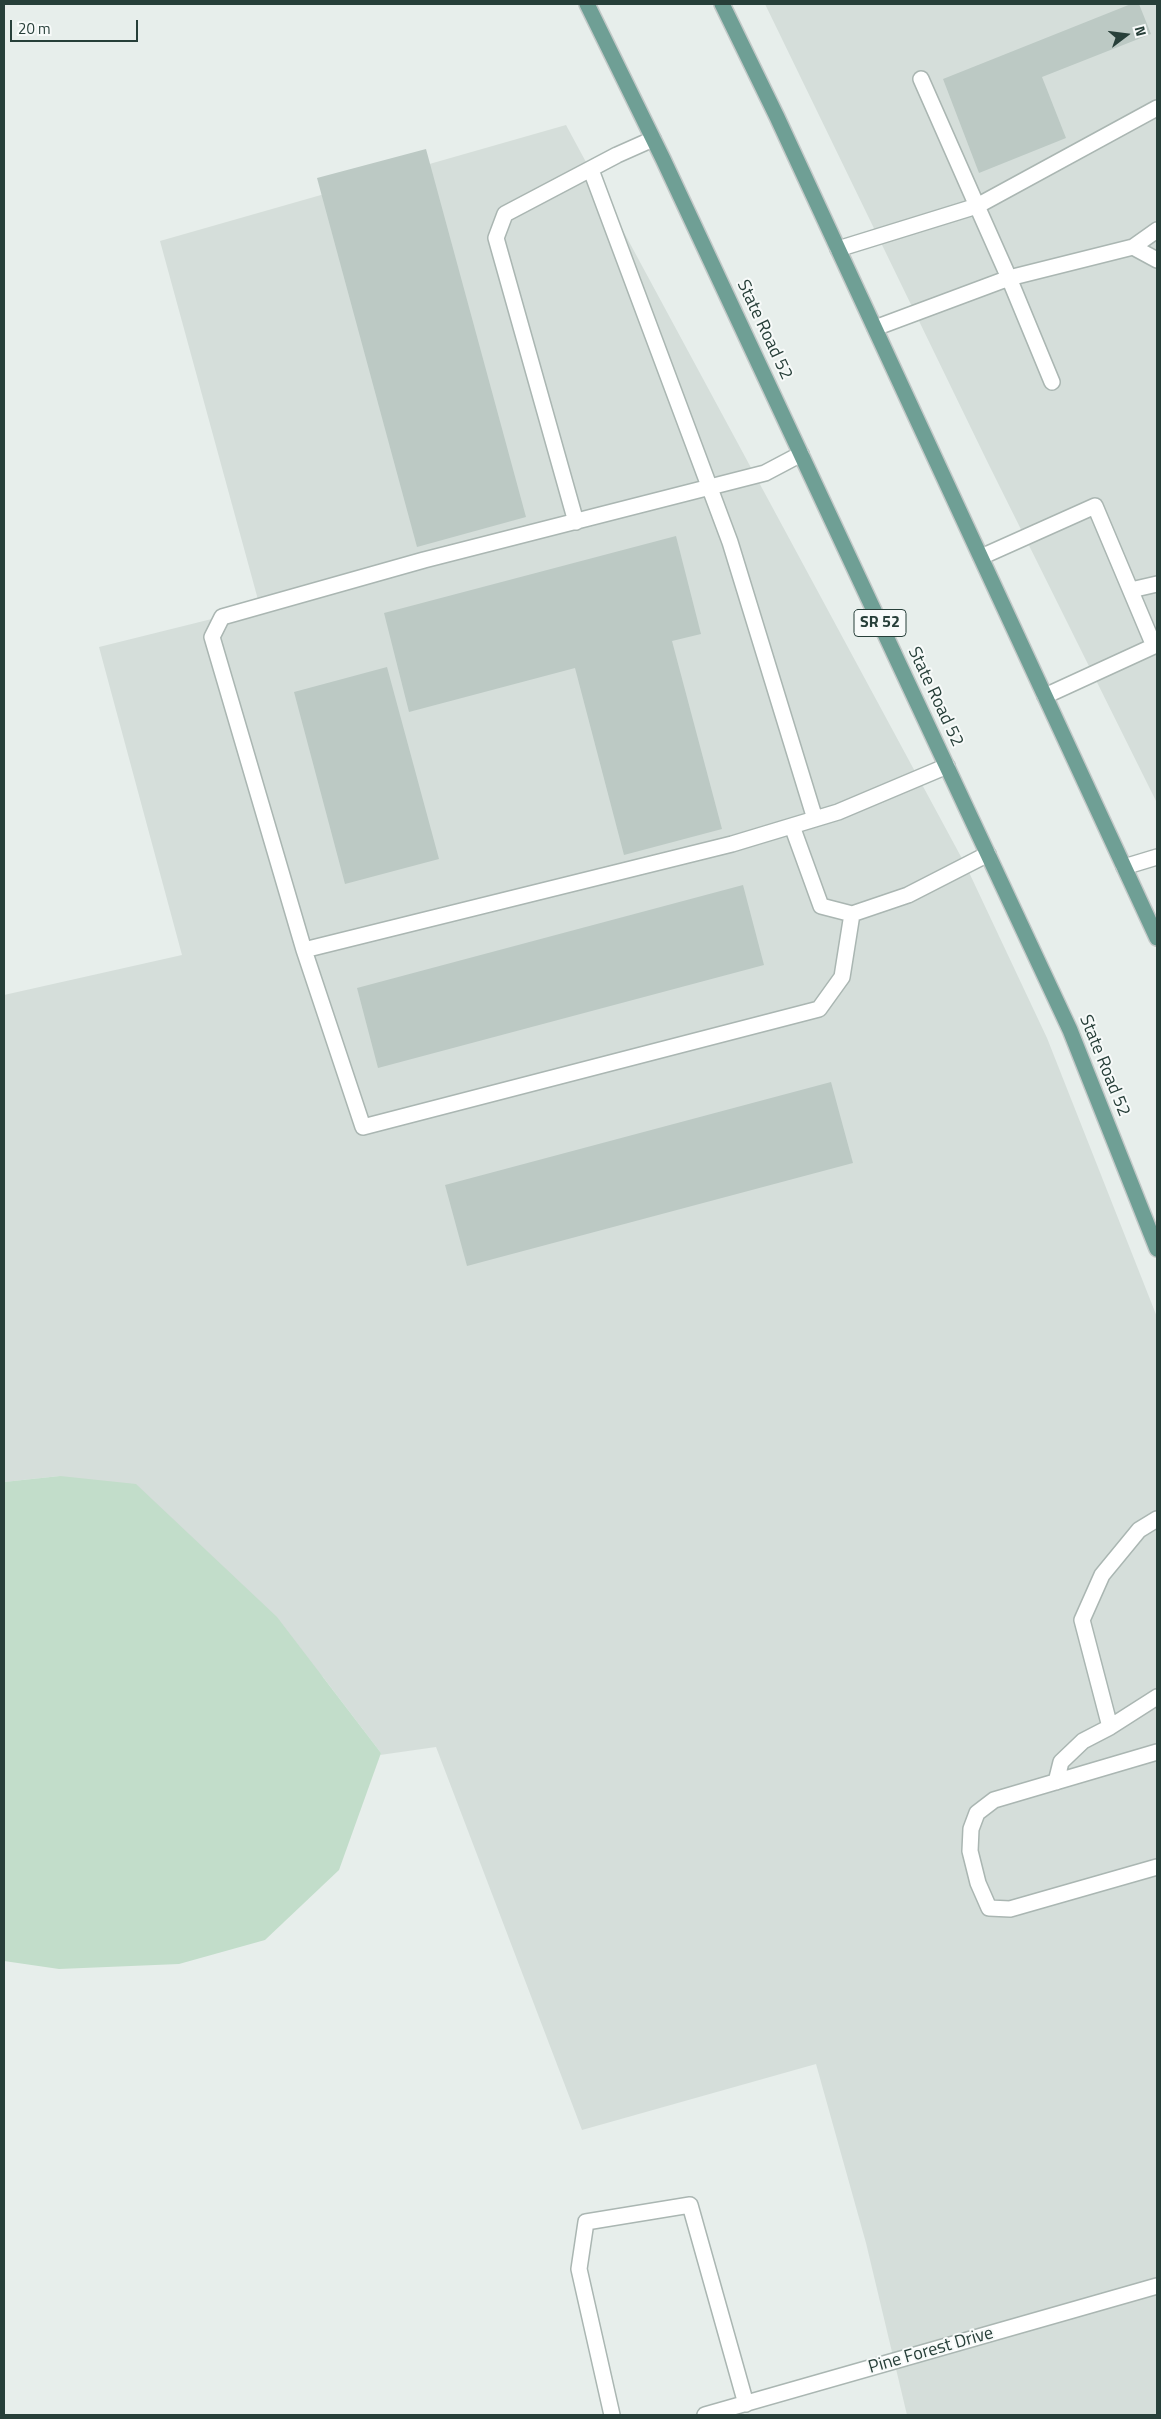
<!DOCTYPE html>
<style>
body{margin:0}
#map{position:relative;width:1161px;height:2419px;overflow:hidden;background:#e7eeeb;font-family:"Titillium Web",sans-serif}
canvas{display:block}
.frame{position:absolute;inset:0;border:5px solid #273f39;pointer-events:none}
.north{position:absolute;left:1101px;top:10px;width:50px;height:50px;-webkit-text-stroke:4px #f7faf9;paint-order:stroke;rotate:75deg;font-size:14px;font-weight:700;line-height:20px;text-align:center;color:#273f39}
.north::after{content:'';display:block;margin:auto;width:18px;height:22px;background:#273f39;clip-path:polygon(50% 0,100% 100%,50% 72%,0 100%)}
.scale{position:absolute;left:10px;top:20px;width:128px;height:22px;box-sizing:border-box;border:2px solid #273f39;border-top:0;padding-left:6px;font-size:15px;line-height:18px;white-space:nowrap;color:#273f39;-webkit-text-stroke:4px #f7faf9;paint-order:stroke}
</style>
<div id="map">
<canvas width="1161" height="2419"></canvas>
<div class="frame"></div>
<div class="north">N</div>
<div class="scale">20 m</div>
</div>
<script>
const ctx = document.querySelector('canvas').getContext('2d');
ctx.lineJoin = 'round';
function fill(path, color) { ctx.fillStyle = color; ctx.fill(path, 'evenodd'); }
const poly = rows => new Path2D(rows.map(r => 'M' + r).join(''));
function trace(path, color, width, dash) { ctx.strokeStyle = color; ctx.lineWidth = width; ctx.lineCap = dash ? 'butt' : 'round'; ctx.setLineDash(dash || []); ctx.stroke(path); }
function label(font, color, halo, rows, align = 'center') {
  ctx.font = font + ' "Titillium Web",sans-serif'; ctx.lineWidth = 4; ctx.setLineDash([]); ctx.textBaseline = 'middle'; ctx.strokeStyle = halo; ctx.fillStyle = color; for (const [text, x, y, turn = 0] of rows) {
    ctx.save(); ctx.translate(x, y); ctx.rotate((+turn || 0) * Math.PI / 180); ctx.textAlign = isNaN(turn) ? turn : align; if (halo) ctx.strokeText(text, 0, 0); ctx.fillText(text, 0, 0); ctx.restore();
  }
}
fill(poly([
 [765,4,1157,4,1157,803,987,461],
 [566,125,966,866,1047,1038,1157,1317,1157,2415,907,2415,866,2243,816,2064,582,2130,436,1747,380,1755,381,1753,323,1677,60,1476,4,1482,4,995,182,955,99,647,260,607,160,241]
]), '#d5deda');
fill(poly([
 [60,1476,136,1484,277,1617,381,1753,339,1870,265,1940,179,1964,59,1969,4,1961,4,1482]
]), '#c2ddca');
fill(poly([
 [1131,4,1139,4,1151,34,1042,77,1066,138,979,173,943,79],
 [426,149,526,517,417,547,317,178],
 [676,536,701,634,672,641,722,829,624,855,575,668,409,712,384,613],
 [387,667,439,859,345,884,294,692],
 [743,885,764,965,378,1068,357,988],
 [831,1082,853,1163,467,1266,445,1185]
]), '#bcc9c4');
const minor = poly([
 [921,79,977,206,1157,108],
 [591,170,730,542,815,819],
 [1133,247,1157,260],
 [838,249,977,206,1009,278,875,328],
 [1052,382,1009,278,1133,247,1157,230],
 [801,454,765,473,424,560,222,617,212,637,304,950,732,844,838,812,947,766],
 [576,522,496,238,505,214,617,155,653,139],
 [981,557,1095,506,1154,646,1045,696],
 [1131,590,1157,584],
 [792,826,821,906,852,914,908,895,988,854],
 [1124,867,1157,857],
 [304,950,363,1127,819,1009,842,977,852,914],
 [1110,1727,1082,1620,1102,1575,1139,1530,1157,1519],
 [1157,1752,994,1800,977,1813,971,1829,970,1851,978,1883,989,1908,1010,1909,1157,1867],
 [1056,1782,1061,1762,1083,1741,1110,1727,1157,1697],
 [612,2415,579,2269,586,2222,690,2205,746,2404],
 [705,2415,1157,2286]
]);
const major = poly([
 [587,4,663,159,1070,1030,1157,1249],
 [722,4,777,117,1157,938]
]);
trace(minor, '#aab6b2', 18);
trace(major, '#c3c9c8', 18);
trace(minor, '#fff', 15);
trace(major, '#6f9f95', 15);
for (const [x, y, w] of [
 [880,623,52]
]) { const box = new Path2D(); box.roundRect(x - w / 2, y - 13.5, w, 27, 4); ctx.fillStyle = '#f7faf9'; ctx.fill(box); trace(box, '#273f39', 1); }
label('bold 16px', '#273f39', null, [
 ["SR 52",880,623]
]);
label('18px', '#273f39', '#f7faf9', [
 ["State Road 52",764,330,65],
 ["State Road 52",935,697,65],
 ["State Road 52",1104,1066,68],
 ["Pine Forest Drive",931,2351,-16]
]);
</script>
